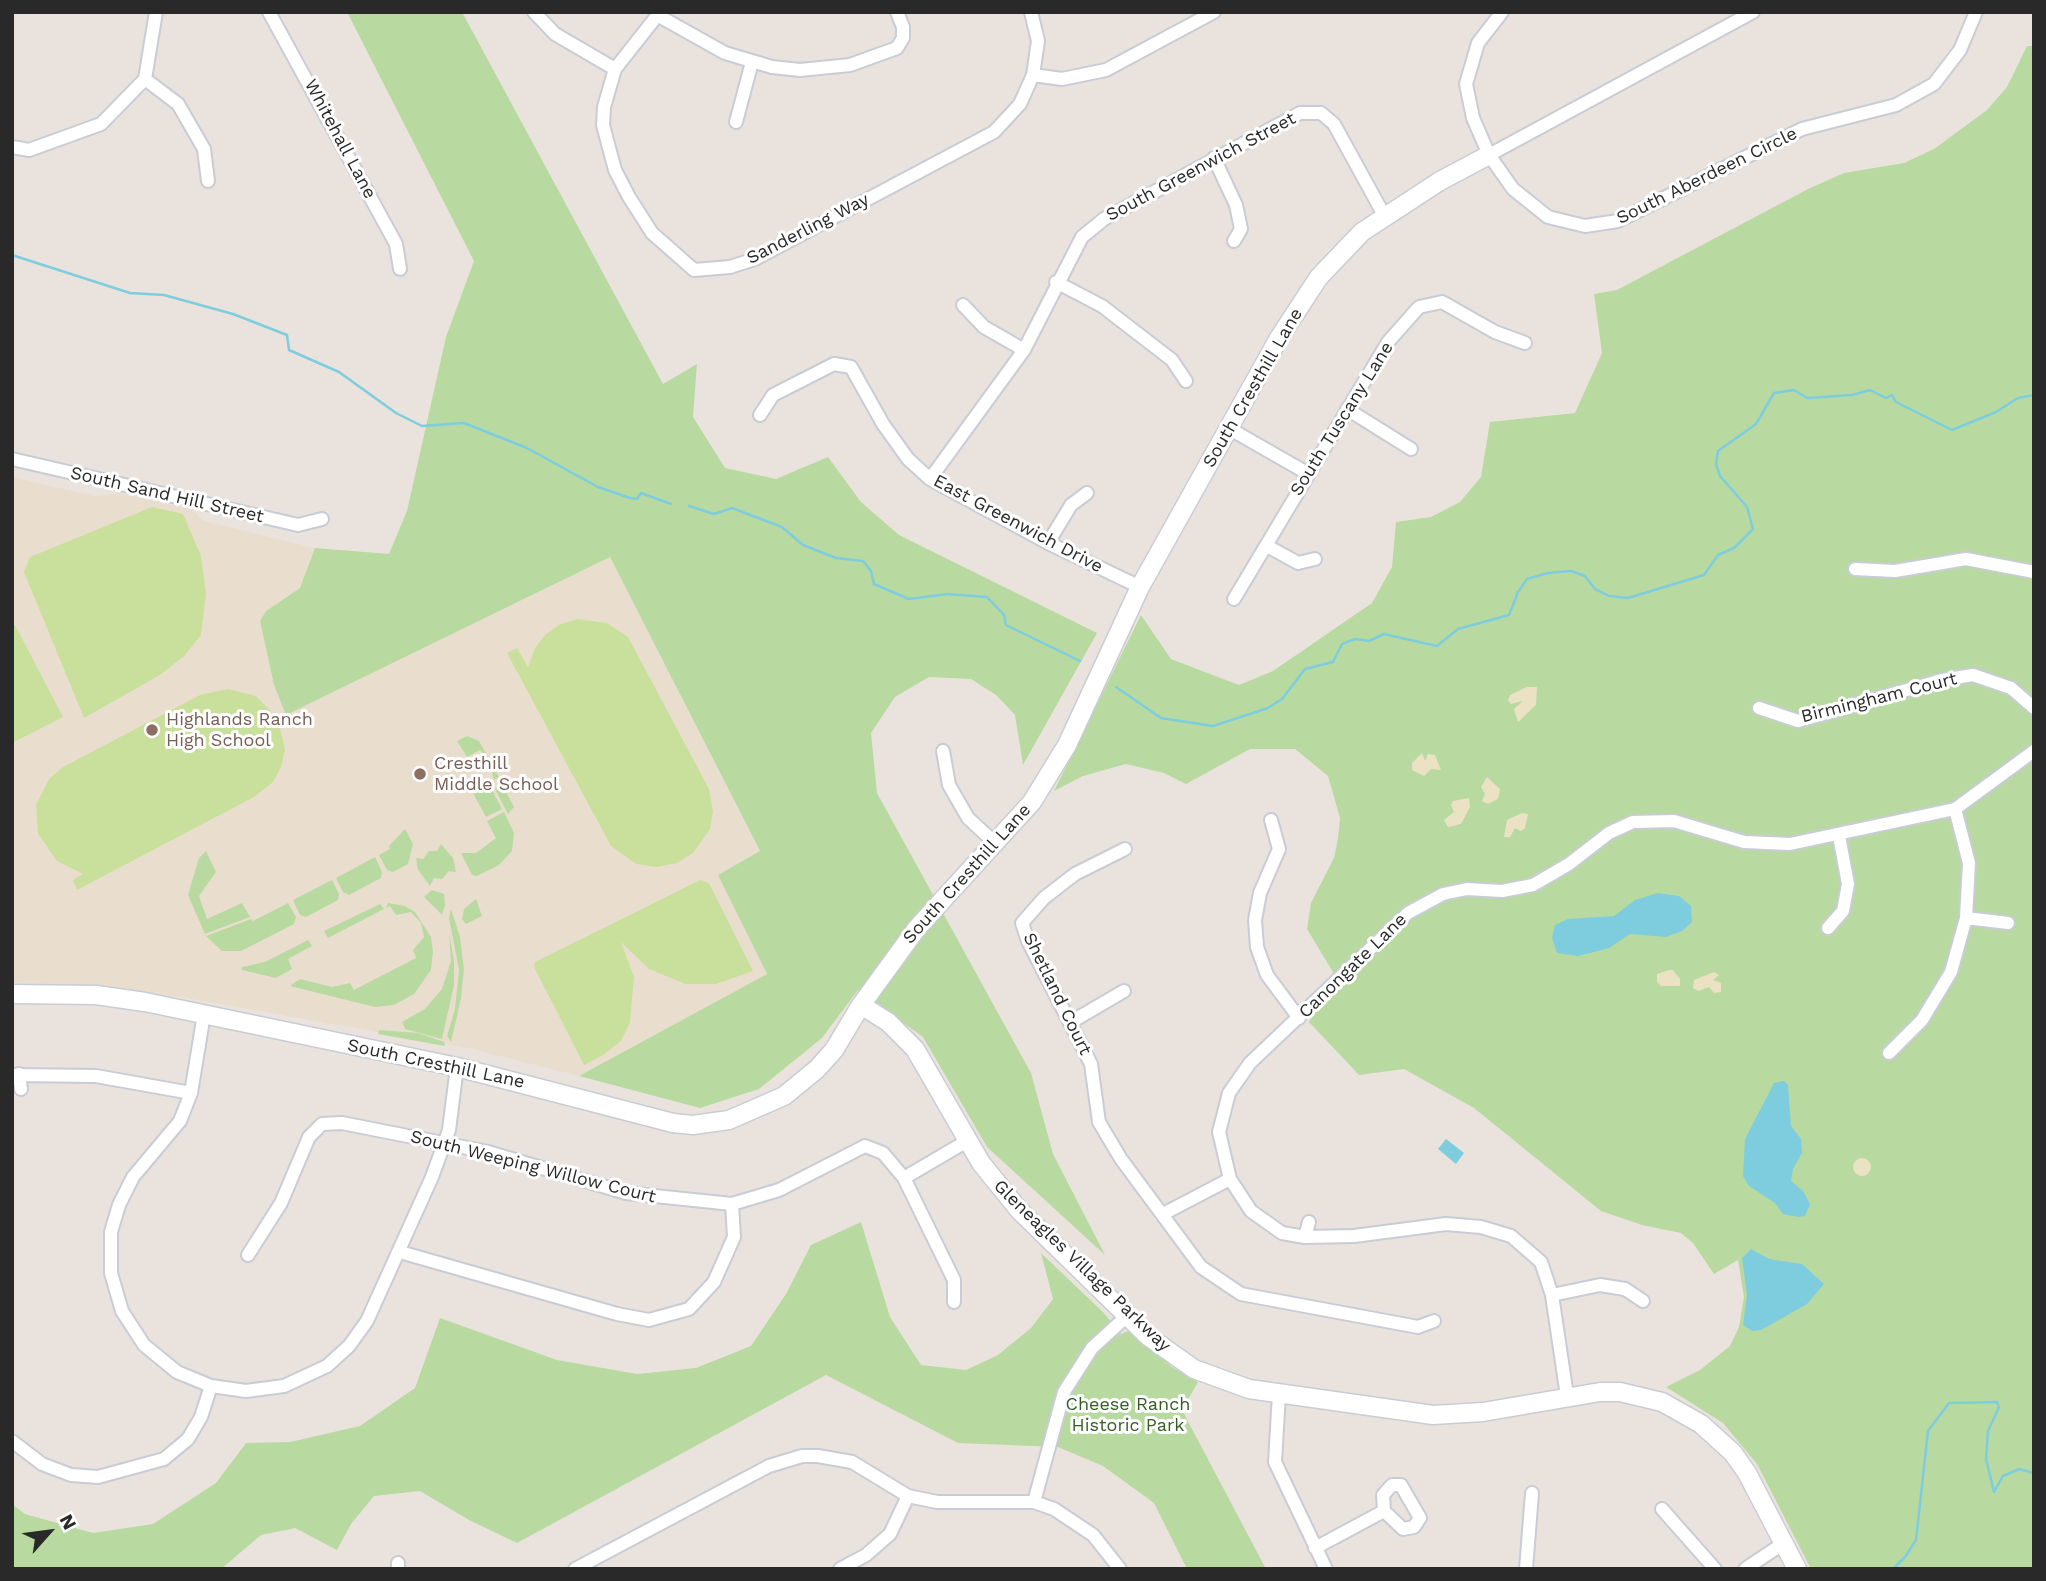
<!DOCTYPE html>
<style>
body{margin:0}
#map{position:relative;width:2046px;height:1581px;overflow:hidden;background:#eae3dd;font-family:"Work Sans",sans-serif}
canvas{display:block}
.frame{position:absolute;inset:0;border:14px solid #292929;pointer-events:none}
.north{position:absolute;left:14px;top:1497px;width:70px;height:70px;-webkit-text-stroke:5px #fff;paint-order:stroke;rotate:62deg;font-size:19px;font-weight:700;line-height:28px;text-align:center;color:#292929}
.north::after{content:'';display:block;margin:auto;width:24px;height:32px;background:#292929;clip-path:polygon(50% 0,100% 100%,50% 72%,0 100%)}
</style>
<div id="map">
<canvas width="2046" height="1581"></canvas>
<div class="frame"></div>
<div class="north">N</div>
</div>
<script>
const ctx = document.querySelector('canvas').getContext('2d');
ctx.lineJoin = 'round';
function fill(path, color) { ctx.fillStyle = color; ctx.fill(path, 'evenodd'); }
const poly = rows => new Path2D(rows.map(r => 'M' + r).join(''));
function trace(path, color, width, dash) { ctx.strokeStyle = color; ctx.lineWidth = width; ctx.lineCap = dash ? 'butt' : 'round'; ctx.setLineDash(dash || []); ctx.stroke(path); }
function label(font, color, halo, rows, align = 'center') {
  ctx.font = font + ' "Work Sans",sans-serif'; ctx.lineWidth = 6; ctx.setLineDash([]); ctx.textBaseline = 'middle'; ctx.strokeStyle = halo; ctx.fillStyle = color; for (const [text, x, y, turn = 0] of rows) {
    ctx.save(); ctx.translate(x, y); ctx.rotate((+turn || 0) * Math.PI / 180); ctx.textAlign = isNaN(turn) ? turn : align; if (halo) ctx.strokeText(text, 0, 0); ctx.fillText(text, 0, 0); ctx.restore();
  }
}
fill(poly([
 [12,477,94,496,119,493,193,510,204,521,315,548,300,588,266,611,260,621,274,685,286,715,610,557,760,852,719,876,767,974,579,1076,472,1049,181,997,12,982]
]), '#e9dece');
fill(poly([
 [347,12,462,12,663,384,697,364,693,417,725,468,776,479,828,457,861,502,899,535,1097,633,1023,765,1015,715,996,695,971,679,929,677,895,697,871,733,877,793,1031,1073,1053,1154,1105,1255,987,1147,923,1037,858,990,822,1038,759,1089,700,1108,579,1076,767,974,718,875,760,851,610,557,286,715,274,685,260,621,266,611,300,588,315,548,389,554,407,511,446,337,474,261],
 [2027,46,2034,46,2034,1569,1811,1569,1757,1464,1723,1423,1666,1387,1700,1370,1730,1346,1739,1327,1744,1297,1738,1260,1714,1274,1693,1243,1681,1233,1642,1225,1601,1211,1474,1108,1404,1069,1359,1075,1309,1022,1333,972,1307,929,1311,903,1334,858,1338,838,1340,818,1328,776,1295,749,1250,749,1186,784,1164,773,1126,764,1083,776,1054,791,1141,615,1171,659,1239,685,1273,671,1372,603,1392,567,1396,522,1431,517,1460,502,1481,477,1490,422,1575,413,1602,353,1594,294,1617,290,1808,189,1844,173,1904,163,1934,149,1987,110,2007,87],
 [467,736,479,741,499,777,494,780,489,761,480,750,467,757,457,741],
 [501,782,514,807,508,814,495,789],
 [489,784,502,809,486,817,473,793],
 [504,812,514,833,512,851,499,865,477,876,472,875,461,853,476,853,496,838,487,821],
 [405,829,413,844,408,864,393,872,387,870,379,855,390,849,389,846],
 [441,844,453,858,456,872,449,871,442,879,434,878,430,886,418,870,416,858,423,859,429,851,437,851],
 [206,851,216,872,199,896,207,919,242,903,250,917,205,934,188,895,199,858],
 [375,857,382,872,381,878,349,895,343,892,336,878],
 [332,880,339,894,338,900,306,917,300,915,293,900],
 [432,890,444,894,445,905,442,915,424,897],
 [476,899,482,916,466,924,462,919,464,909],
 [288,903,296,917,294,924,241,951,222,951,206,936,251,919,253,921],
 [388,903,405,906,415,912,431,937,433,952,431,970,414,994,394,1005,375,1007,290,986,300,979,332,987,350,983,354,990,416,958,413,950,424,937,421,923,411,912,396,915,390,906,386,908],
 [380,904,384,909,328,938,324,931],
 [451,909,460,937,464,969,461,998,451,1042,447,1036,455,1009,459,970,449,918],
 [449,932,454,962,454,985,442,1039,405,1029,402,1022,425,1009,442,989,451,961],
 [308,940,312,946,288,959,292,969,276,978,242,970,242,967,265,962],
 [379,1030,418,1033,444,1042,445,1046,378,1034],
 [861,1222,890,1317,921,1365,966,1370,998,1355,1031,1328,1053,1299,1041,1253,1104,1313,1121,1334,1128,1331,1172,1367,1198,1382,1182,1410,1266,1569,1187,1569,1154,1503,1103,1466,1058,1447,958,1443,826,1375,517,1543,469,1520,420,1491,374,1496,351,1524,337,1550,295,1528,261,1535,221,1569,12,1569,12,1504,25,1514,93,1533,153,1524,216,1483,246,1443,290,1442,360,1426,415,1388,440,1318,557,1360,637,1374,696,1368,751,1346,786,1294,811,1245]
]), '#b8daa0');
fill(poly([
 [1527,687,1537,687,1536,705,1518,722,1514,709,1523,701,1511,704,1508,700,1510,695],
 [1422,753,1425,761,1428,754,1435,755,1441,770,1431,769,1424,776,1412,770,1412,763],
 [1487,777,1500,789,1498,799,1488,804,1482,801,1485,794,1481,787],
 [1469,798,1470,807,1461,824,1448,827,1444,820,1454,812,1451,805,1453,801],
 [1522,813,1528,814,1525,828,1521,831,1515,828,1510,837,1504,837,1507,820],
 [1669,970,1673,970,1680,979,1680,986,1661,986,1657,982,1657,974],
 [1714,972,1719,975,1713,980,1721,983,1721,992,1714,993,1709,987,1698,991,1693,988,1694,980],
 '1853 1167a9 9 0 1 1 18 0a9 9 0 1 1-18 0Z'
]), '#ebe2c4');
fill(poly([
 [152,507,183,514,201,556,206,594,201,635,184,656,160,675,84,718,24,572,30,557],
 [577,619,607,623,628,637,709,789,713,811,710,829,693,853,677,863,657,867,636,864,611,846,507,653,517,648,528,667,535,648,545,635,559,625],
 [15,625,63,717,12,743,12,627],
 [228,689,256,696,278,719,285,750,281,767,273,782,254,797,77,890,73,880,83,874,57,861,38,834,36,805,49,779,63,767,200,695],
 [700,880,709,883,753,971,716,984,685,984,649,969,621,942,634,977,630,1022,621,1041,603,1055,584,1065,534,967,535,962]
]), '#c9e09d');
fill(poly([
 [1658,893,1679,896,1691,906,1692,922,1682,931,1666,937,1630,934,1609,948,1578,956,1557,953,1552,938,1555,925,1568,919,1614,916,1635,900],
 [1784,1081,1788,1085,1791,1126,1801,1139,1802,1153,1793,1169,1791,1181,1803,1191,1810,1204,1805,1216,1798,1217,1783,1214,1775,1203,1749,1186,1743,1176,1745,1139,1774,1083],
 [1446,1139,1464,1153,1456,1164,1438,1149],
 [1751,1249,1769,1259,1802,1264,1824,1284,1807,1304,1761,1330,1752,1331,1743,1325,1747,1295,1742,1258]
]), '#7dcddf');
trace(poly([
 [12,255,130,293,164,295,233,314,287,335,289,350,339,372,396,413,422,426,464,423,527,448,598,487,630,498,637,499,641,493,671,504],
 [689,506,714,514,732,508,782,527,803,545,836,558,863,561,871,571,874,584,909,599,948,594,987,597,1004,615,1006,625,1080,661],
 [1116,687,1161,718,1213,726,1268,708,1282,699,1305,669,1333,662,1342,644,1355,639,1369,641,1384,634,1437,646,1458,629,1509,615,1518,592,1527,579,1548,573,1571,571,1585,576,1595,589,1609,596,1628,598,1704,575,1718,555,1734,548,1753,529,1747,507,1720,476,1716,464,1718,451,1756,424,1774,393,1794,390,1807,398,1852,395,1870,390,1886,398,1892,395,1896,402,1952,430,1996,412,2018,398,2034,395],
 [1893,1569,1905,1557,1916,1540,1928,1431,1949,1403,1997,1402,1999,1407,1988,1431,1986,1459,1994,1492,2003,1476,2019,1469,2034,1473]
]), '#7dcddf', 2.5);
const street = poly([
 [269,12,396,244,400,269],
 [534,12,555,34,615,69],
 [660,12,615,69,604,107,603,125,615,170,629,197,652,233,694,270,730,267,755,259,994,132,1020,104,1033,75,1038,41,1031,12],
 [1502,12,1478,43,1466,84,1473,118,1489,155,1513,189,1548,217,1585,226,1618,221,1802,129,1896,105,1934,84,1960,50,1976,12],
 [657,15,725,53,772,67,800,70,850,65,897,48,903,38,903,27,897,12],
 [1033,75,1062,79,1106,70,1214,12],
 [145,79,178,104,204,149,208,181],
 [736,122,752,62],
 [12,147,29,150,101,124,145,79,156,12],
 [1489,155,1753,12],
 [1214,158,1236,205,1241,229,1234,241],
 [1056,282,1102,306,1172,360,1186,381],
 [963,305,984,327,1024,350],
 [1347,409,1411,449],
 [760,415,773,395,834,364,851,367,883,424,908,459,930,479,1048,543,1140,587],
 [1230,429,1307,473],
 [12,459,298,525,322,519],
 [930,479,1024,350,1082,237,1104,219,1300,113,1321,113,1334,124,1385,217],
 [1048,543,1071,505,1087,493],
 [1267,546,1298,563,1315,559],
 [1855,569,1895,571,1966,559,2034,572],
 [1234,599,1388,342,1419,307,1442,302,1495,332,1525,343],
 [1759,708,1798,721,1942,680,1973,675,2011,688,2034,708],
 [943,751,949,785,968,818,996,844],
 [1271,820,1279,849,1260,893,1255,920,1257,947,1267,975,1299,1018],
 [1125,849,1075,874,1044,898,1022,923,1028,941,1091,1064,1099,1122,1121,1159,1201,1267,1241,1294,1418,1327,1434,1321],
 [1966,918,2008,923],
 [1828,928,1843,911,1848,884,1839,836],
 [204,1014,191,1093,180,1121,133,1177,119,1205,111,1232,111,1273,122,1311,144,1345,177,1372,211,1386,246,1391,284,1386,327,1366,349,1346,367,1321,432,1177,449,1130,457,1067],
 [1071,1022,1124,991],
 [1889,1053,1922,1020,1951,972,1966,918,1969,863,1955,809],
 [19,1074,21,1089],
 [12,1075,96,1076,191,1093],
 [904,1178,967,1141],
 [1163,1214,1230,1179],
 [1305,1237,1309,1222],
 [400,1252,617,1314,649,1320,689,1309,714,1282,734,1237,732,1204],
 [248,1255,281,1203,309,1137,322,1124,342,1123,488,1152,626,1193,732,1204,779,1190,865,1146,883,1153,904,1178,954,1280,954,1302],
 [1552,1295,1600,1285,1625,1289,1643,1301],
 [1279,1394,1275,1462,1326,1569],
 [1567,1396,1552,1295,1541,1262,1511,1236,1481,1227,1446,1224,1354,1236,1305,1237,1282,1233,1251,1211,1230,1179,1219,1132,1229,1093,1250,1063,1408,913,1443,894,1467,889,1502,891,1533,885,1569,864,1609,833,1633,822,1674,821,1744,842,1790,844,1955,809,2034,751],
 [12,1441,42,1464,71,1475,98,1477,164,1459,188,1439,201,1417,211,1386],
 [1034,1502,1064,1392,1092,1348,1127,1316],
 [1662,1509,1715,1569],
 [1315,1548,1384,1511,1403,1529,1414,1527,1420,1518,1401,1485,1392,1485,1383,1495,1384,1511],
 [398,1569,398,1563],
 [575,1569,769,1466,802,1456,818,1456,852,1462,908,1496,937,1502,1034,1502,1054,1509,1093,1535,1120,1569],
 [840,1569,866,1555,890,1534,908,1496],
 [1526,1569,1532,1493],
 [1745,1569,1784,1543]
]);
const secondary = poly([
 [12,994,96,995,145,1002,457,1067,673,1123,693,1125,729,1120,784,1096,817,1069,834,1050,861,1005,917,928,1032,802,1067,745,1140,587,1279,338,1319,277,1362,232,1440,181,1489,155],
 [861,1005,888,1022,915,1049,981,1163,1019,1210,1149,1337,1194,1369,1249,1389,1433,1415,1483,1412,1600,1392,1620,1392,1662,1402,1701,1424,1733,1453,1747,1473,1797,1569]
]);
trace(street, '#c8ccd5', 16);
trace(secondary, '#c8ccd5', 21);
trace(street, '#fff', 12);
trace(secondary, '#fff', 18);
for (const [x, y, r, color] of [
 [152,730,7,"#8d6e63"],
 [420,774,7,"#8d6e63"]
]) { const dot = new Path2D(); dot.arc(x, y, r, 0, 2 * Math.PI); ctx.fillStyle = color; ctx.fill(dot); trace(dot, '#fff', 2.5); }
label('18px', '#292929', '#fff', [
 ["Whitehall Lane",340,139,62],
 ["South Greenwich Street",1201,167,-28],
 ["South Aberdeen Circle",1707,176,-26],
 ["Sanderling Way",808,229,-27],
 ["South Cresthill Lane",1253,388,-60],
 ["South Tuscany Lane",1342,419,-58],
 ["South Sand Hill Street",167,495,13],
 ["East Greenwich Drive",1018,524,28],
 ["Birmingham Court",1879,698,-14],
 ["South Cresthill Lane",967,874,-48],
 ["Canongate Lane",1353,966,-44],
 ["Shetland Court",1057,994,64],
 ["South Cresthill Lane",436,1064,12],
 ["South Weeping Willow Court",533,1167,14],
 ["Gleneagles Village Parkway",1082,1266,44]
]);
label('18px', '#785e54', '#fff', [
 ["Highlands Ranch",166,720],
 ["High School",166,741],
 ["Cresthill",434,764],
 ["Middle School",434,785]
], 'left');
label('18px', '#335d23', '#fff', [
 ["Cheese Ranch",1128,1405],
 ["Historic Park",1128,1426]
]);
</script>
